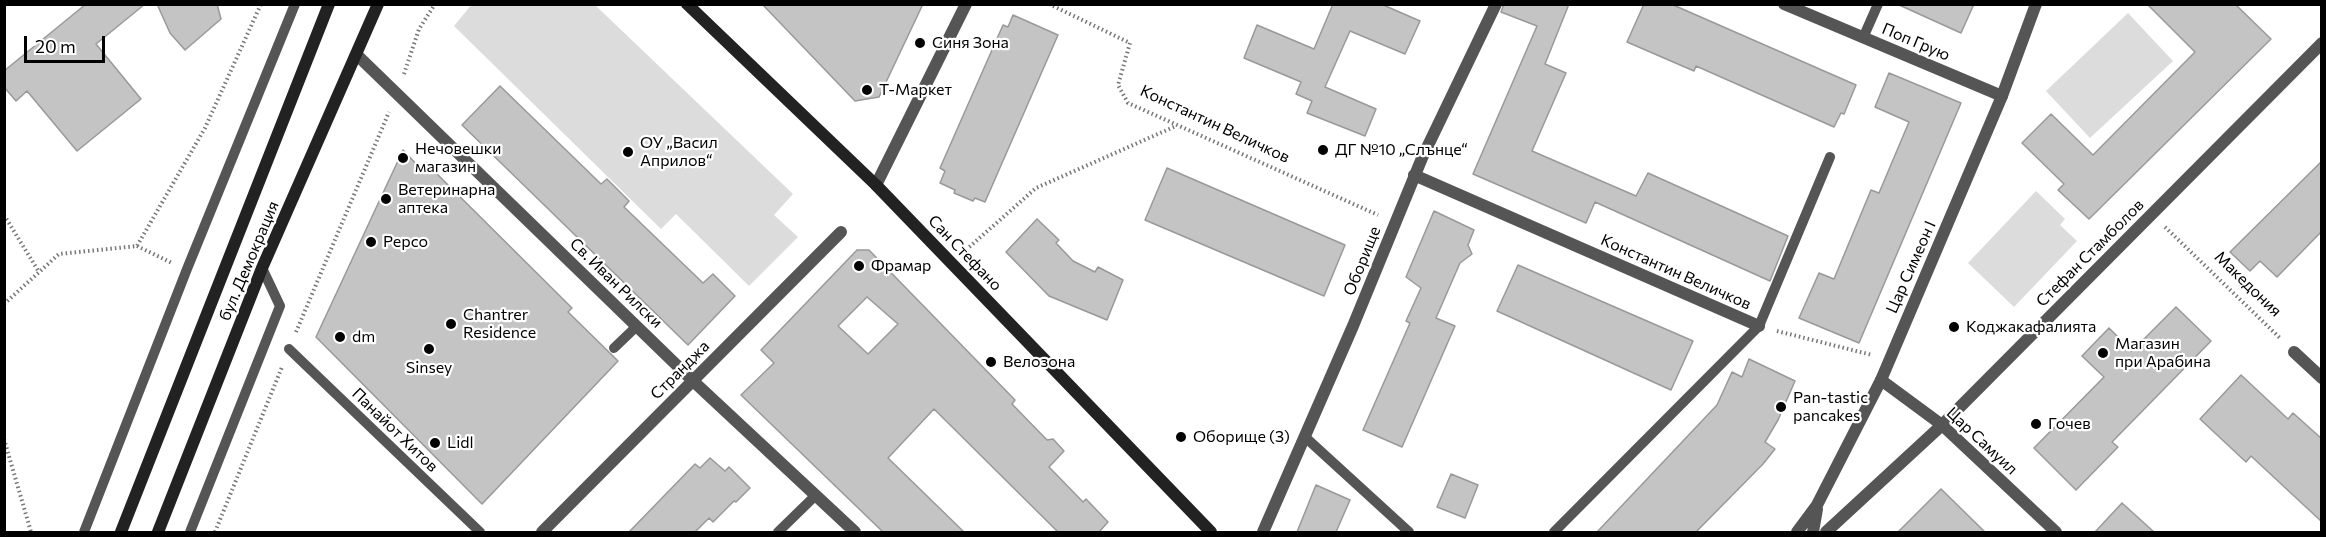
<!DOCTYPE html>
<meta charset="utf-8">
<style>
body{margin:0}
#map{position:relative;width:2326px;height:537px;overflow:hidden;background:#fff;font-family:Commissioner,sans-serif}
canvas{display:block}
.frame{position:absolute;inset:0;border:6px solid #000;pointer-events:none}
.scale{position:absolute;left:24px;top:36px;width:81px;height:27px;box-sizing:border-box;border:3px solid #000;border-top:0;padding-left:8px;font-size:18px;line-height:21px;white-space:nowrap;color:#000;-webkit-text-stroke:4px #fff;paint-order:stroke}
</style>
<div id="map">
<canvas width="2326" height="537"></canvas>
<div class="frame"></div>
<div class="scale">20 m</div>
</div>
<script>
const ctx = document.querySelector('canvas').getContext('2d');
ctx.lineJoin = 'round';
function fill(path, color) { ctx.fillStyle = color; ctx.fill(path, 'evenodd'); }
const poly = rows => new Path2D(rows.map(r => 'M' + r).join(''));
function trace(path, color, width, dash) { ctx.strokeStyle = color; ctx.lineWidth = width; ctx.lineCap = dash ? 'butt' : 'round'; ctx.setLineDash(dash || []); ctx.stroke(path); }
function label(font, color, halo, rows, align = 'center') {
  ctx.font = font + ' Commissioner,sans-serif'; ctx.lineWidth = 4.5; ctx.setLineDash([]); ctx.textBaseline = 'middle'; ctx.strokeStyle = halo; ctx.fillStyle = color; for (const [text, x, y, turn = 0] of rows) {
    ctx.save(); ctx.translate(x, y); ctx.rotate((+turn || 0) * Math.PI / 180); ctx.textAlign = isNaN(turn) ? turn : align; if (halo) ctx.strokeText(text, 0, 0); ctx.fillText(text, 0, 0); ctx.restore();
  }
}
fill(poly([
 [472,4,595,5,793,194,774,215,798,237,749,286,676,214,661,229,454,26],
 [2128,13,2173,61,2090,138,2046,91],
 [2036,191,2065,219,2060,225,2077,241,2014,307,1968,263]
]), '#dcdcdc');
const building = poly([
 [86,4,145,4,96,44,141,99,77,151,27,91,16,101,4,87,4,71,86,4],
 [157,4,217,4,221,19,185,50,170,33,157,4],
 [762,4,923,4,879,97,855,101,762,4],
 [1333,4,1381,4,1420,21,1405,54,1350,31,1325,87,1376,109,1365,136,1307,113,1312,101,1296,94,1301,82,1244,58,1257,25,1314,49,1333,4],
 [1504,4,1569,4,1545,64,1566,73,1532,151,1636,196,1648,173,1788,236,1770,281,1595,202,1586,223,1473,174,1537,26,1501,12,1504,4],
 [1644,4,1671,4,1856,85,1844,114,1841,113,1834,127,1696,66,1694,71,1627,42,1644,4],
 [1897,4,1974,4,1961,33,1897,4],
 [2147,4,2235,4,2271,39,2089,219,2058,190,2064,184,2022,143,2051,114,2093,155,2195,52,2147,4],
 [1013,15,1058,35,985,202,975,198,973,201,954,193,955,190,940,183,945,171,940,168,1003,25,1008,27,1013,15],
 [1889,73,1961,103,1859,343,1799,318,1819,273,1834,279,1871,190,1879,193,1909,122,1875,107,1889,73],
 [500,86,601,184,607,179,629,201,624,207,703,283,713,274,735,296,688,345,462,125,500,86],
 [403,150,421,169,426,163,572,308,568,312,618,361,482,504,316,337,403,150],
 [2322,161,2322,231,2277,277,2260,261,2250,271,2230,252,2322,161],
 [1167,168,1345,245,1324,296,1145,220,1167,168],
 [1434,211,1474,230,1468,245,1472,254,1460,263,1436,318,1455,326,1402,447,1363,430,1410,323,1406,321,1421,288,1406,277,1434,211],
 [1037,219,1059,240,1056,243,1073,261,1095,272,1098,267,1123,280,1107,320,1049,296,1006,252,1037,219],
 [857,250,869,250,1015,400,1012,404,1047,440,1053,439,1064,451,1049,467,1083,502,1086,499,1108,522,1099,532,1058,532,934,409,888,458,964,532,883,532,741,395,774,363,761,350,857,250],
 [867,297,898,324,868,354,838,326,867,297],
 [1518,265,1693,341,1671,390,1497,311,1518,265],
 [2176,307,2211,341,2112,442,2118,447,2076,490,2034,448,2104,377,2082,356,2109,328,2132,351,2176,307],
 [1749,359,1795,381,1778,420,1765,442,1775,449,1763,464,1696,532,1597,532,1717,405,1732,372,1742,377,1749,359],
 [2241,375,2288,419,2293,413,2322,439,2322,522,2251,456,2246,462,2200,419,2241,375],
 [710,458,725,471,729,467,750,488,736,502,734,501,713,522,709,518,695,532,629,532,695,464,700,468,710,458],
 [1451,474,1478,485,1465,518,1437,507,1451,474],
 [1316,485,1350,500,1336,532,1297,532,1316,485],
 [1941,489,1985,532,1898,532,1941,489],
 [2122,503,2154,532,2095,532,2122,503]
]);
fill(building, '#c4c4c4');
trace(building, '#999', 1.5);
trace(poly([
 [1049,4,1130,43,1118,85,1128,103,1378,215],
 [404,74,419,29,435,4],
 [4,215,39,272],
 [2165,227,2281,339],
 [137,246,172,263],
 [966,250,1036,188,1176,126],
 [4,304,59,254,137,246,205,128,261,4],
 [1777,331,1872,355],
 [296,332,389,112],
 [4,439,31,532],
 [215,532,282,367]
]), '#777', 4, [1.5, 3]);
trace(poly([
 [1863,38,1878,4],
 [614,348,637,326],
 [289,349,480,532],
 [1305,437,1409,532],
 [84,532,187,269,295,4],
 [190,532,280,306,262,268],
 [778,532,816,495],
 [1554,532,1759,326,1830,157]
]), '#555', 10);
trace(poly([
 [1784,4,2002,96],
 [357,55,692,380,855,532],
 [1414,175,1759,326],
 [876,185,966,4],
 [2294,352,2322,378],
 [1881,380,1942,425,2056,532],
 [542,532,841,232],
 [1263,532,1353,326,1422,158,1496,4],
 [1826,532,1942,425,2322,43]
]), '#555', 12);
trace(poly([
 [1797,532,1817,505,1881,380,2002,96,2036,4],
 [1813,532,1817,509]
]), '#555', 12);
trace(poly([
 [687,4,876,185,1211,532],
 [121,532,329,4],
 [158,532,262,268,378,4]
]), '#222', 12);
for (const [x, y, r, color] of [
 [920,43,6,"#000"],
 [867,90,6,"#000"],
 [1323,150,6,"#000"],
 [628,152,6,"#000"],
 [403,158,6,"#000"],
 [386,199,6,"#000"],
 [371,242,6,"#000"],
 [859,266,6,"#000"],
 [451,324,6,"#000"],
 [1954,327,6,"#000"],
 [340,337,6,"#000"],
 [429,349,6,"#000"],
 [2103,353,6,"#000"],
 [991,362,6,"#000"],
 [1781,407,6,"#000"],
 [2036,424,6,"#000"],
 [1181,437,6,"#000"],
 [435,443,6,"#000"]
]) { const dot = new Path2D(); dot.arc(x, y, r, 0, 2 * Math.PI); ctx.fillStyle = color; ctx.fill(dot); trace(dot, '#fff', 2); }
label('16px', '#000', '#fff', [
 ["Поп Грую",1916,42,23],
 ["Константин Величков",1215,124,25],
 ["Сан Стефано",965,253,46],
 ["Стефан Стамболов",2090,253,-45],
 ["бул. Демокрация",249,261,-67],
 ["Оборище",1362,261,-68],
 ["Цар Симеон I",1911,267,-66],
 ["Константин Величков",1676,272,24],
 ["Св. Иван Рилски",616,283,44],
 ["Македония",2248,284,44],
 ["Странджа",680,370,-45],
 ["Панайот Хитов",395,430,44],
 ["Цар Самуил",1982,441,43]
]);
label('16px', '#000', '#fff', [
 ["Синя Зона",932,43],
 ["Т-Маркет",879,90],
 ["ОУ „Васил",640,143],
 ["Априлов“",640,161],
 ["Нечовешки",415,149],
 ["магазин",415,167],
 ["ДГ №10 „Слънце“",1335,150],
 ["Ветеринарна",398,190],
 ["аптека",398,208],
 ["Pepco",383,242],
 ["Фрамар",871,266],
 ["Chantrer",463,315],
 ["Residence",463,333],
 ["Коджакафалията",1966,327],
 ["dm",352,337],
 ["Магазин",2115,344],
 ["при Арабина",2115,362],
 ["Велозона",1003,362],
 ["Sinsey",429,368,"center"],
 ["Pan-tastic",1793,398],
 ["pancakes",1793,416],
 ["Гочев",2048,424],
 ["Оборище (3)",1193,437],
 ["Lidl",447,443]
], 'left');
</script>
